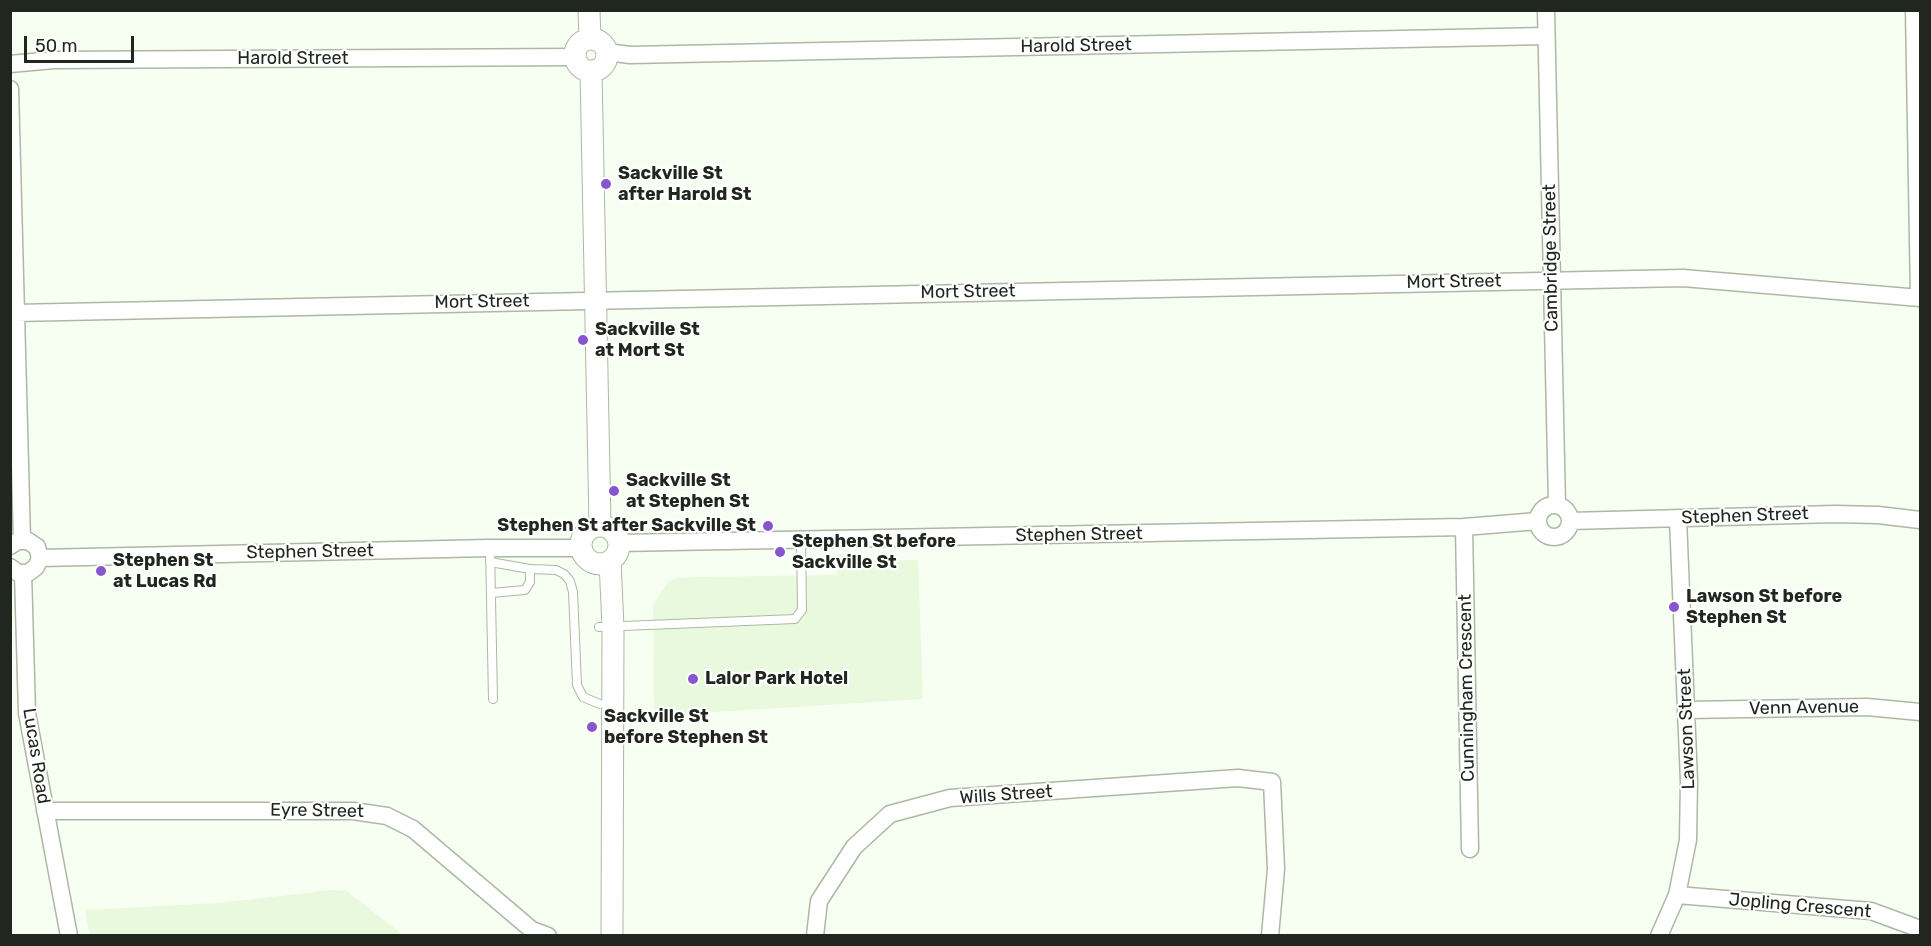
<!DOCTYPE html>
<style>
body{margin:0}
#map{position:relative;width:1931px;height:946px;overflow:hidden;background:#f7fef2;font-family:Rubik,sans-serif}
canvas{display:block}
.frame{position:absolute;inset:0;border:12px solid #21261e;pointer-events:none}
.scale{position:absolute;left:24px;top:36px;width:110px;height:27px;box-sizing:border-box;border:3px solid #21261e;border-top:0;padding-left:8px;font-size:18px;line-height:21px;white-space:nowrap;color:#21261e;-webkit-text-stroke:4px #fff;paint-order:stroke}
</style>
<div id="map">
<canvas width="1931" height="946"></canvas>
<div class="frame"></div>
<div class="scale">50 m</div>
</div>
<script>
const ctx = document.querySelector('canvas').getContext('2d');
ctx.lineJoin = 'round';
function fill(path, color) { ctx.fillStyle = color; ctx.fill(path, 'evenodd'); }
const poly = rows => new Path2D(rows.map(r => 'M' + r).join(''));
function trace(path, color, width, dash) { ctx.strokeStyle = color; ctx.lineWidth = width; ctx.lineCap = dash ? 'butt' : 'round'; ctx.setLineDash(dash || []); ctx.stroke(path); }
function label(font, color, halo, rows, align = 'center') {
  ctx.font = font + ' Rubik,sans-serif'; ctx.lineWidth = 4.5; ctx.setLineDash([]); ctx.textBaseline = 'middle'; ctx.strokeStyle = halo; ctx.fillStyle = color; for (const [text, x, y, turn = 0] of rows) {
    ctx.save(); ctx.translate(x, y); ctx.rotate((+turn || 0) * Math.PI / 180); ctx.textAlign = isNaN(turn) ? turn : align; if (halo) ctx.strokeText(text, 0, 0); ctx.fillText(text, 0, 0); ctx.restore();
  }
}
fill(poly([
 [918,560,923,699,654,716,653,605,668,582,677,578,698,577,837,575,838,561],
 [331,890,347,891,403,935,90,935,85,910,219,903]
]), '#e9f9dd');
const service = poly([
 [490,548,493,699],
 [490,562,530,569,530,582,525,590,491,593],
 [530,569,556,570,564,574,570,581,573,592,577,685,583,697,600,704],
 [599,627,795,619,802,610,801,541]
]);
const minor = poly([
 [1546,10,1557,505],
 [1914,10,1919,298],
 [607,52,630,55,1546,36],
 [10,64,54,60,575,57],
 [10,89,22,540],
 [15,313,1683,278,1920,298],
 '1538 521a16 16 0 1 1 32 0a16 16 0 1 1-32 0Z',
 [1570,521,1835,514,1878,515,1920,520],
 [1464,527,1470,849],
 [619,543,1464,527,1538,521],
 [10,546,18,541,28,541,37,547,40,558,36,567,28,573,18,573,10,567],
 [40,558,490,548,581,548],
 [23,573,27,713,69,936],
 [1687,710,1867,707,1920,712],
 [45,811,353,811,387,816,413,829,532,930,548,936],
 [1677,895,1871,911,1920,929],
 [815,936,819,901,854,847,890,814,950,798,1238,778,1272,782,1276,869,1270,936],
 [1659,936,1677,895,1688,840,1689,781,1678,519]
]);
const tertiary = poly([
 [589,10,590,39],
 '575 55a16 16 0 1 1 32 0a16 16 0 1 1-32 0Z',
 [591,71,600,525],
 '581 545a19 19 0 1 1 38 0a19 19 0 1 1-38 0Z',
 [610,561,613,627,612,936]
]);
trace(service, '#adb8a4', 10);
trace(minor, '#adb8a4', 19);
trace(tertiary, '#adb8a4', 23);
trace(service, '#fff', 8);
trace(minor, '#fff', 16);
trace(tertiary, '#fff', 21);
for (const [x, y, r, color] of [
 [606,184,6,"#8756ce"],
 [583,340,6,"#8756ce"],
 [614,491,6,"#8756ce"],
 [768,526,6,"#8756ce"],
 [780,552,6,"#8756ce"],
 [101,571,6,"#8756ce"],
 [1674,607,6,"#8756ce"],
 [693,679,6,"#8756ce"],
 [592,727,6,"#8756ce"]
]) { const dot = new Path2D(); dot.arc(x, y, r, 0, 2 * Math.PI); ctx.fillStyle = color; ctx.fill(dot); trace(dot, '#fff', 2); }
label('18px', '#21261e', '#fff', [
 ["Harold Street",1076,46,-1],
 ["Harold Street",293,59],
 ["Cambridge Street",1551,258,-91],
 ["Mort Street",1454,282,-1],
 ["Mort Street",968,292,-1],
 ["Mort Street",482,302,-1],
 ["Stephen Street",1745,516,-2],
 ["Stephen Street",1079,535,-1],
 ["Stephen Street",310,552,-1],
 ["Cunningham Crescent",1467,688,-91],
 ["Venn Avenue",1804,708,-1],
 ["Lawson Street",1687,729,-92],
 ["Lucas Road",36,756,81],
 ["Wills Street",1006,795,-4],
 ["Eyre Street",317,811,1],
 ["Jopling Crescent",1800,906,5]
]);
label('bold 18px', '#21261e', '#fff', [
 ["Sackville St",618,174],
 ["after Harold St",618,195],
 ["Sackville St",595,330],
 ["at Mort St",595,351],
 ["Sackville St",626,481],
 ["at Stephen St",626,502],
 ["Stephen St after Sackville St",756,526,"right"],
 ["Stephen St before",792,542],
 ["Sackville St",792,563],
 ["Stephen St",113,561],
 ["at Lucas Rd",113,582],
 ["Lawson St before",1686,597],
 ["Stephen St",1686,618],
 ["Lalor Park Hotel",705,679],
 ["Sackville St",604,717],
 ["before Stephen St",604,738]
], 'left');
</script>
